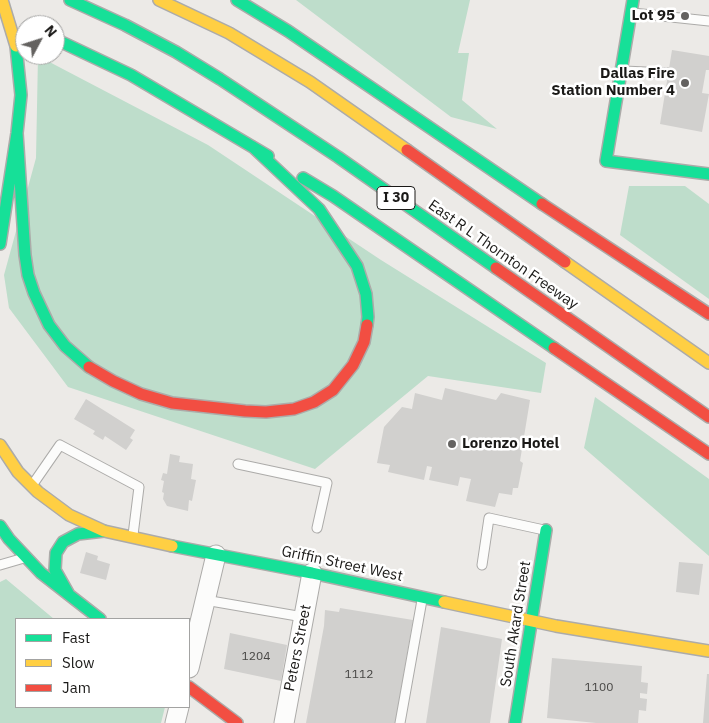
<!DOCTYPE html>
<style>
body{margin:0}
#map{position:relative;width:709px;height:723px;overflow:hidden;background:#eceae7;font-family:"IBM Plex Sans",sans-serif}
canvas{display:block}
.legend{position:absolute;left:15px;top:618px;width:175px;height:90px;box-sizing:border-box;background:#fff;border:1px solid #a3a3a2;margin:0;padding:6px 9px;list-style:none;font-size:15px;color:#1a1917}
.legend li{display:flex;align-items:center;gap:10px;height:25px}
.legend b{width:25px;border:1px solid #a3a3a2}
.north{position:absolute;left:15px;top:15px;width:50px;height:50px;box-sizing:border-box;background:#fff;border:1px solid #a3a3a2;border-radius:50%;rotate:50deg;font-size:14px;font-weight:700;line-height:20px;text-align:center;color:#1a1917}
.north::after{content:'';display:block;margin:auto;width:18px;height:22px;background:#646260;clip-path:polygon(50% 0,100% 100%,50% 72%,0 100%)}
</style>
<div id="map">
<canvas width="709" height="723"></canvas>
<ul class="legend">
<li><b style="height:6px;background:#16e098"></b>Fast</li>
<li><b style="height:6px;background:#ffcf43"></b>Slow</li>
<li><b style="height:6px;background:#f24e42"></b>Jam</li>
</ul>
<div class="north">N</div>
</div>
<script>
const ctx = document.querySelector('canvas').getContext('2d');
ctx.lineJoin = 'round';
function fill(path, color) { ctx.fillStyle = color; ctx.fill(path, 'evenodd'); }
const poly = rows => new Path2D(rows.map(r => 'M' + r).join(''));
function trace(path, color, width, dash) { ctx.strokeStyle = color; ctx.lineWidth = width; ctx.lineCap = dash ? 'butt' : 'round'; ctx.setLineDash(dash || []); ctx.stroke(path); }
function label(font, color, halo, rows, align = 'center') {
  ctx.font = font + ' "IBM Plex Sans",sans-serif'; ctx.lineWidth = 5; ctx.setLineDash([]); ctx.textBaseline = 'middle'; ctx.strokeStyle = halo; ctx.fillStyle = color; for (const [text, x, y, turn = 0] of rows) {
    ctx.save(); ctx.translate(x, y); ctx.rotate((+turn || 0) * Math.PI / 180); ctx.textAlign = isNaN(turn) ? turn : align; if (halo) ctx.strokeText(text, 0, 0); ctx.fillText(text, 0, 0); ctx.restore();
  }
}
fill(poly([
 [296,0,470,0,458,53,469,53,462,100,497,129,451,117],
 [38,56,208,145,381,260,546,363,541,393,428,376,315,469,68,387,9,308,4,275,36,158],
 [629,186,685,186,709,204,709,299,620,235],
 [595,397,709,479,709,556,584,448],
 [6,579,54,619,16,619,16,707,165,707,161,723,0,723,0,582]
]), '#beddcb');
fill(poly([
 [672,50,709,56,709,70,706,70,702,93,709,94,702,132,660,124],
 [445,388,496,400,501,393,530,400,520,461,523,463,518,488,513,488,512,495,499,493,495,507,466,501,471,479,460,477,458,486,429,480,432,467,427,466,424,480,388,472,390,465,377,463,384,427,402,407,412,409,415,393,442,400],
 [86,399,135,430,130,438,133,440,126,450,105,436,103,440,93,434,95,431,74,419],
 [170,454,180,456,179,462,193,464,191,479,196,480,192,501,189,500,188,511,167,506,163,499,164,493,162,492,164,481,161,480,163,473,167,474],
 [86,552,98,556,97,560,110,564,106,580,80,573],
 [679,562,703,564,699,595,676,592],
 [340,608,413,620,395,723,306,723,324,626,325,610,339,612],
 [441,627,502,639,490,723,426,723],
 [230,633,287,645,281,681,224,669],
 [552,658,642,666,641,682,648,683,647,694,640,693,640,698,647,699,646,711,639,710,638,723,596,723,547,718],
 [707,674,709,674,709,723,703,723]
]), '#d1d0ce');
const lane = poly([
 [633,13,709,21],
 [624,71,668,73],
 [238,464,327,483,317,528],
 [33,484,60,445,139,487,133,535],
 [0,565,24,558],
 [482,565,489,518,544,530],
 [205,600,303,617],
 [400,723,422,600]
]);
const street = poly([
 [189,668,216,555],
 [175,723,179,707],
 [284,723,312,573]
]);
const fast = poly([
 [70,0,125,25,176,52,220,79,338,157,496,268],
 [237,0,288,31,542,204],
 [633,0,606,161,709,174],
 [55,39,131,75,268,156],
 [17,133,25,255,28,275,34,293,49,325,65,346,89,367],
 [253,147,319,209,357,266,366,294,368,317,367,325],
 [303,178,333,196,554,348],
 [0,244,17,133,21,95,16,46],
 [0,526,9,539,41,573,100,619],
 [172,546,312,573,444,602],
 [68,593,55,570,56,553,63,542,78,534,104,531],
 [515,723,546,530]
]);
const slow = poly([
 [159,0,229,33,310,82,407,150],
 [565,262,709,363],
 [0,445,18,472,38,492,69,515,104,531,172,546],
 [444,602,556,626,709,651]
]);
const jam = poly([
 [407,150,565,262],
 [542,204,709,314],
 [496,268,709,417],
 [554,348,709,454],
 [89,367,113,381,141,394,172,403,245,411,266,412,294,409,314,402,333,390,353,365,364,342,367,325],
 [189,687,237,723]
]);
trace(lane, '#acaba9', 11);
trace(street, '#acaba9', 21);
trace(fast, '#acaba9', 14);
trace(slow, '#acaba9', 14);
trace(jam, '#acaba9', 14);
trace(lane, '#fcfcfb', 9);
trace(street, '#fcfcfb', 19);
trace(fast, '#16e098', 11);
trace(slow, '#ffcf43', 11);
trace(jam, '#f24e42', 11);
const slowBridge = poly([
 [2,0,16,46]
]);
trace(slowBridge, '#acaba9', 14, []);
trace(slowBridge, '#ffcf43', 11);
for (const [x, y, r, color] of [
 [685,16,5,"#646260"],
 [685,83,5,"#646260"],
 [452,444,5,"#646260"]
]) { const dot = new Path2D(); dot.arc(x, y, r, 0, 2 * Math.PI); ctx.fillStyle = color; ctx.fill(dot); trace(dot, '#fff', 2); }
label('12px', '#484745', null, [
 ["1204",256,657],
 ["1112",359,675],
 ["1100",599,688]
]);
for (const [x, y, w] of [
 [396,198,38]
]) { const box = new Path2D(); box.roundRect(x - w / 2, y - 11.5, w, 23, 4); ctx.fillStyle = '#fff'; ctx.fill(box); trace(box, '#1a1917', 1); }
label('bold 14px', '#1a1917', null, [
 ["I 30",396,198]
]);
label('bold 15px', '#1a1917', '#fff', [
 ["Lot 95",675,16],
 ["Dallas Fire",675,74],
 ["Station Number 4",675,91],
 ["Lorenzo Hotel",462,444,"left"]
], 'right');
label('15px', '#1a1917', '#fff', [
 ["East R L Thornton Freeway",503,255,35],
 ["Griffin Street West",342,564,12],
 ["South Akard Street",516,624,-81],
 ["Peters Street",298,648,-79]
]);
</script>
